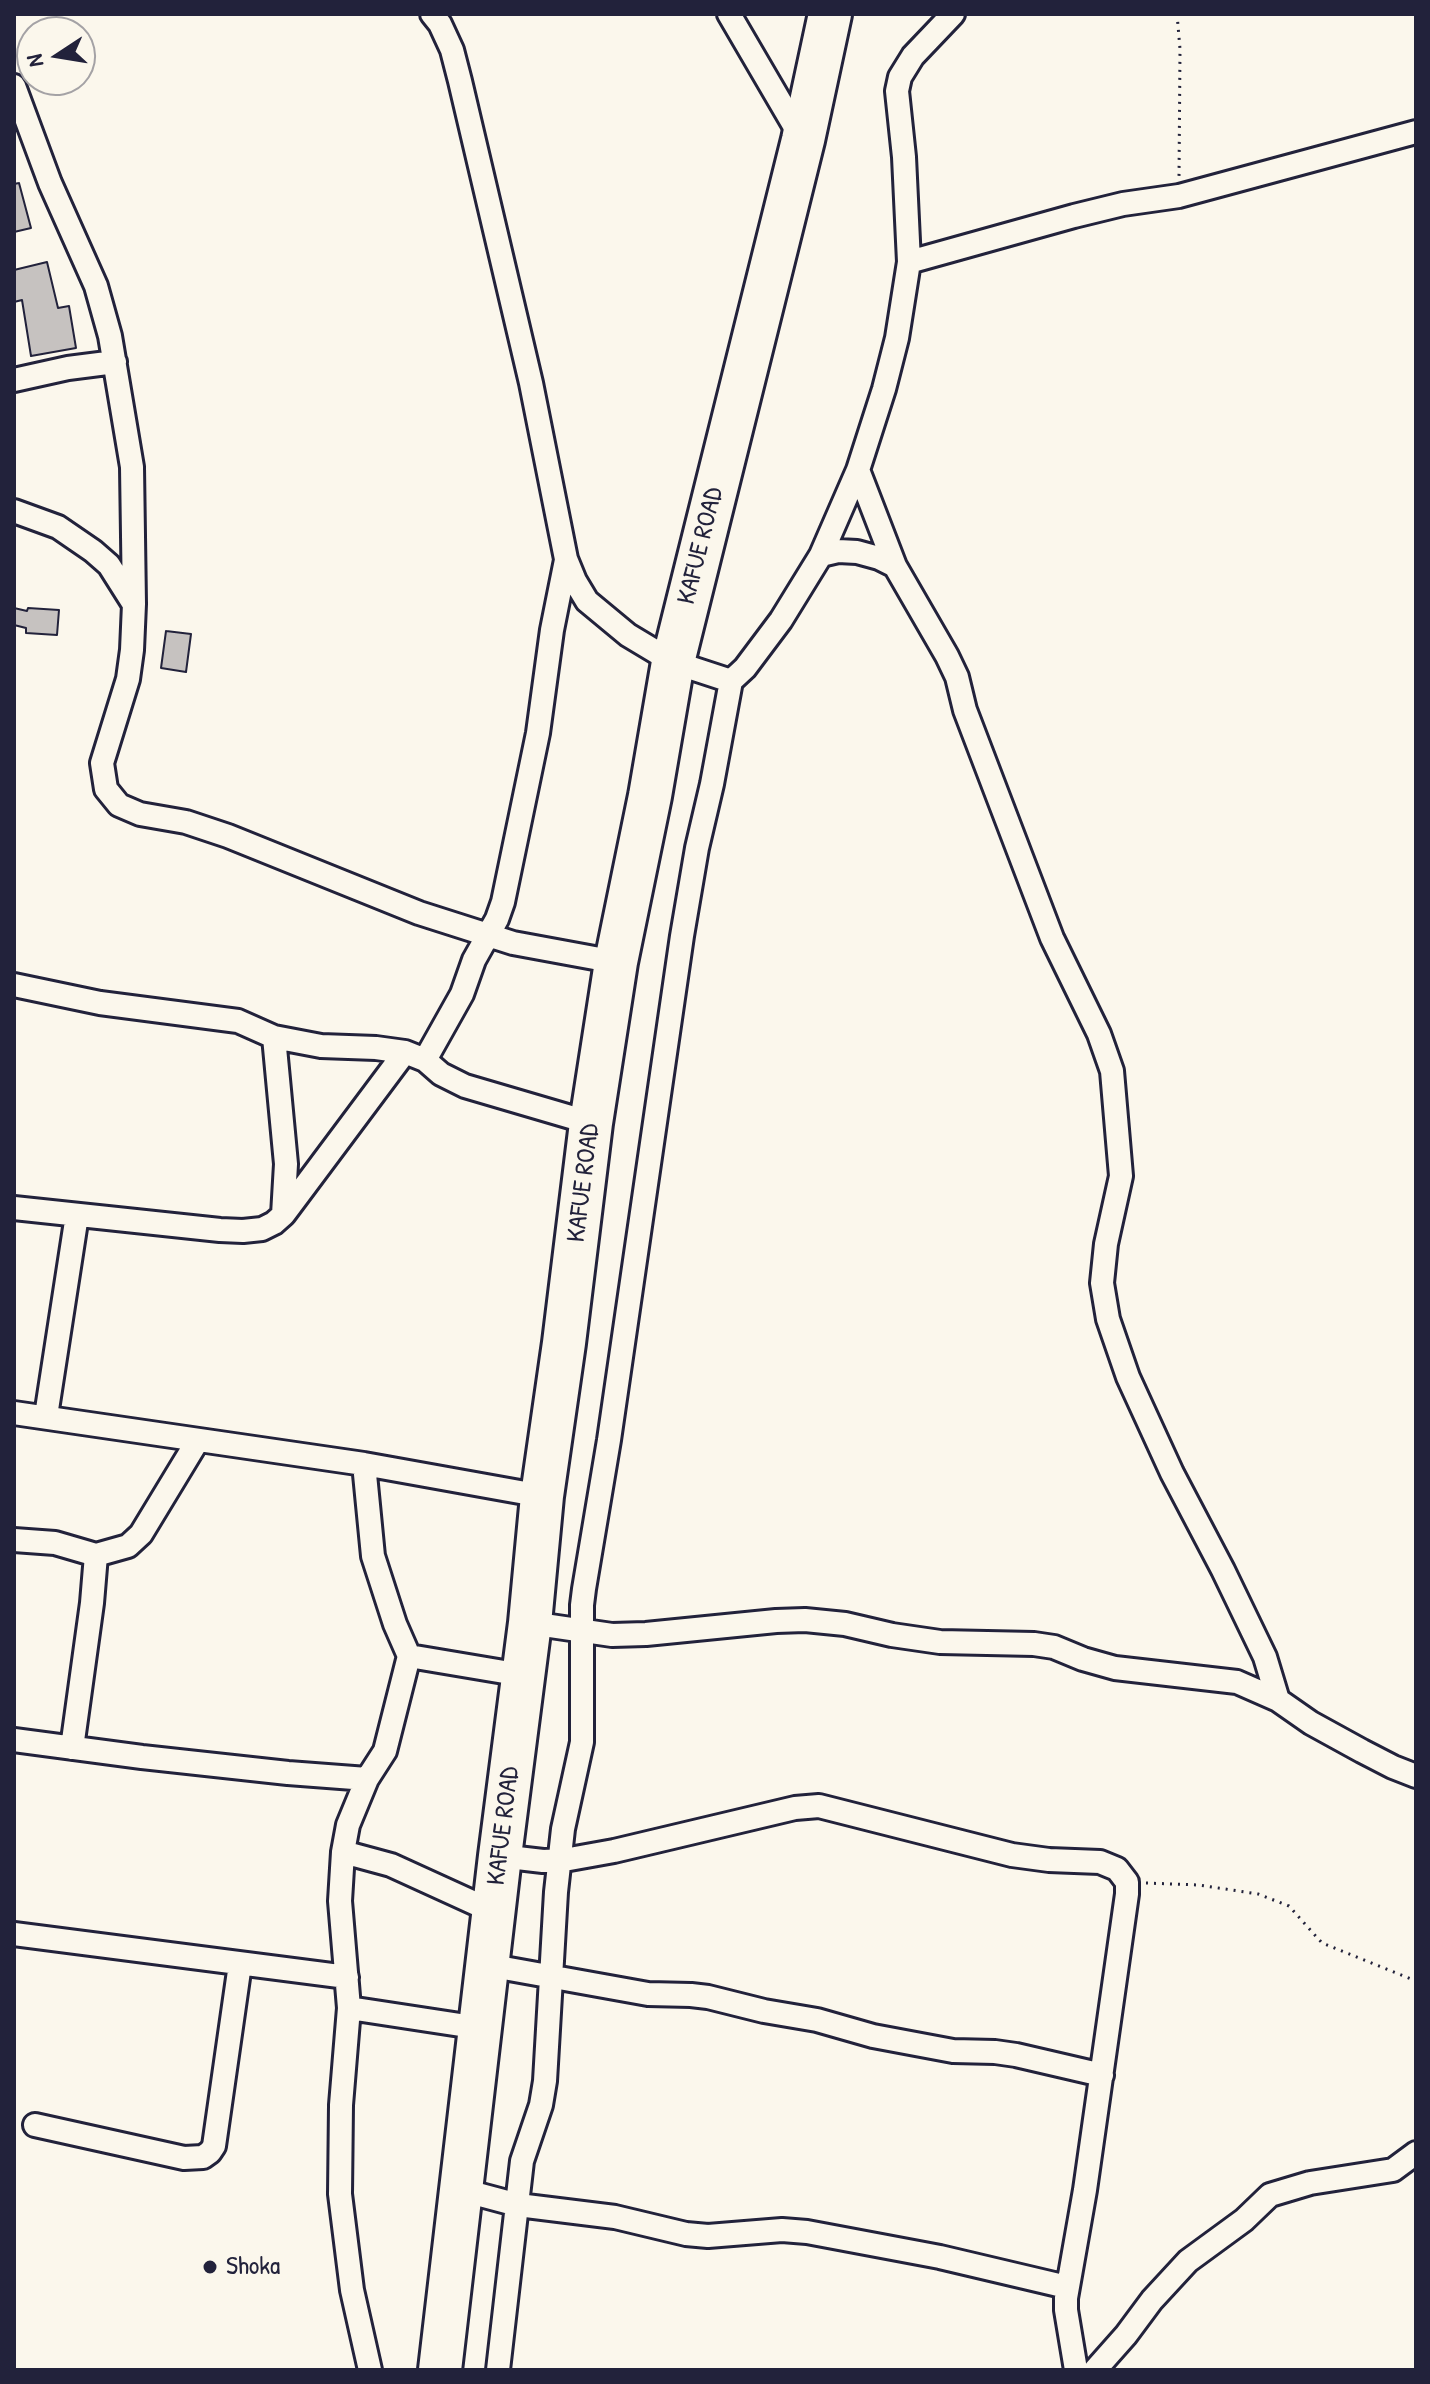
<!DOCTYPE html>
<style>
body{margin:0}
#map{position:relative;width:1430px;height:2384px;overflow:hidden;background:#fbf7ec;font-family:"Patrick Hand",sans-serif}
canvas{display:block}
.frame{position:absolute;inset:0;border:16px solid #22223b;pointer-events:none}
.north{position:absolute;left:16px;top:16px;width:80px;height:80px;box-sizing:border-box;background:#fbf7ec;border:2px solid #a4a2a5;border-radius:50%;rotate:258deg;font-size:22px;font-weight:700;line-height:32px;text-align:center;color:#22223b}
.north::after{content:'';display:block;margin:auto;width:28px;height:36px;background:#22223b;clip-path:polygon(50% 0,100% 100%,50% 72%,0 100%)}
</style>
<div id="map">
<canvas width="1430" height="2384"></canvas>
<div class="frame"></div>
<div class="north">N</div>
</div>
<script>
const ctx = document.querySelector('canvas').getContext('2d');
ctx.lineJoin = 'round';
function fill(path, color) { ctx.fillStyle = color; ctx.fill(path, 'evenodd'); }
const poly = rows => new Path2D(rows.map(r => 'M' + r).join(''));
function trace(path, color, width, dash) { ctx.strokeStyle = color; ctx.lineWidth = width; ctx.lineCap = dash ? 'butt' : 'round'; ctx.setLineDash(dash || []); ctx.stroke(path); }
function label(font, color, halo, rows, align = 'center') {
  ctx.font = font + ' "Patrick Hand",sans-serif'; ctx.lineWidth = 6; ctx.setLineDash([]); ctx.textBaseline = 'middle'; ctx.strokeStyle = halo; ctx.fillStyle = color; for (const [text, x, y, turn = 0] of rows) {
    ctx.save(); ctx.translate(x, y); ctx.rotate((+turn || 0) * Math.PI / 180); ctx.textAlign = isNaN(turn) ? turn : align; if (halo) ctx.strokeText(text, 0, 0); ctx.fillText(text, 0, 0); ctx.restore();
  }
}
const building = poly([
 [19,183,31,228,14,232,14,184,19,183],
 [47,262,58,308,69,306,76,348,31,356,22,300,14,302,14,270,47,262],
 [14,608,27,611,28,608,59,610,57,635,26,633,26,628,14,625,14,608],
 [166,631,191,634,186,672,161,668,166,631]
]);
fill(building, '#c6c2c0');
trace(building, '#22223b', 2);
const street = poly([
 [432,14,440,24,452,50,460,81,531,383,566,559,575,581,587,601,628,635,673,662,731,681,745,668,781,620,821,555,858,470,884,389,897,338,909,262,1074,216,1123,204,1179,196,1416,132],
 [729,14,802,139],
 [14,86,50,183,96,286,110,336,132,467,134,604,132,650,128,679,102,763,106,789,119,805,140,814,186,822,228,836,419,913,513,943,616,962],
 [909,262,904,157,897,91,900,77,913,56,953,14],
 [14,380,68,368,115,362],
 [858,470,895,566,947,656,957,677,965,710,1052,938,1099,1034,1112,1071,1121,1176,1106,1244,1102,1283,1108,1319,1128,1377,1172,1473,1223,1570,1265,1657,1278,1700,1311,1723,1362,1751,1393,1767,1416,1776],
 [14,511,58,527,93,551,109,565,133,603],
 [821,555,838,551,857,552,879,558,895,566],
 [14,985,100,1003,238,1021,274,1037,321,1046,376,1048,405,1052,425,1060,441,1074,465,1086,591,1123],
 [425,1060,462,994,474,960,497,919,503,902,538,733,552,630,566,560],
 [14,1208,220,1230,243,1231,262,1229,274,1223,283,1215,286,1164,274,1037],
 [284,1214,405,1052],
 [14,1413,364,1464,542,1496],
 [46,1416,77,1215],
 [364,1464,373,1556,395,1624,409,1656],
 [14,1540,55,1543,96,1555,92,1603,72,1748],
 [96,1555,128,1546,141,1534,198,1440],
 [530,1623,612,1635,646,1634,776,1621,805,1620,845,1624,892,1635,940,1642,1034,1644,1054,1647,1083,1659,1115,1668,1237,1682,1278,1700],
 [14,1740,142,1757,288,1773,367,1779],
 [343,1852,391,1865,494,1912],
 [500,1856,543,1861,564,1860,614,1851,795,1808,819,1806,1012,1855,1049,1860,1100,1862,1117,1869,1127,1882,1127,1894,1085,2190,1066,2298,1066,2310,1076,2370],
 [14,1934,347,1977],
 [487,1965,648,1994,691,1995,708,1997,764,2011,817,2020,873,2036,953,2051,995,2052,1016,2055,1102,2075],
 [349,2008,480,2028],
 [35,2125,184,2158,203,2157,210,2152,214,2146,240,1964],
 [462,2190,518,2205,615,2217,686,2234,708,2236,782,2230,807,2232,940,2257,1067,2287],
 [370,2370,352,2290,340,2194,341,2105,349,2008,340,1901,343,1852,348,1825,367,1779,385,1751,409,1656,522,1675],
 [498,2370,522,2161,541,2105,545,2081,556,1892,563,1829,582,1742,582,1605,584,1589,609,1440,682,936,697,848,712,784,731,681],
 [1095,2370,1126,2335,1152,2300,1188,2261,1244,2220,1270,2195,1310,2183,1393,2170,1416,2153]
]);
const highway = poly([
 [440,2370,500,1856,530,1623,542,1496,564,1343,591,1123,616,962,650,796,673,662,803,140,830,14]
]);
trace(street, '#22223b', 28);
trace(highway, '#22223b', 48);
trace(poly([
 [1177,14,1180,49,1179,176],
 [1146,1883,1199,1885,1258,1894,1289,1906,1322,1943,1416,1981]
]), '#22223b', 3, [2, 6]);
trace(street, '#fbf7ec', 22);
trace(highway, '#fbf7ec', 42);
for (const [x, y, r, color] of [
 [210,2267,8,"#22223b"]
]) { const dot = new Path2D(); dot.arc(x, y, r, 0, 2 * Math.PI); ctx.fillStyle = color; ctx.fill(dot); trace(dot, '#fbf7ec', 3); }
label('26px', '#22223b', '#fbf7ec', [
 ["KAFUE ROAD",701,546,-76],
 ["KAFUE ROAD",584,1183,-83],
 ["KAFUE ROAD",504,1826,-83]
]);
label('26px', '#22223b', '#fbf7ec', [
 ["Shoka",226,2267]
], 'left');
</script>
